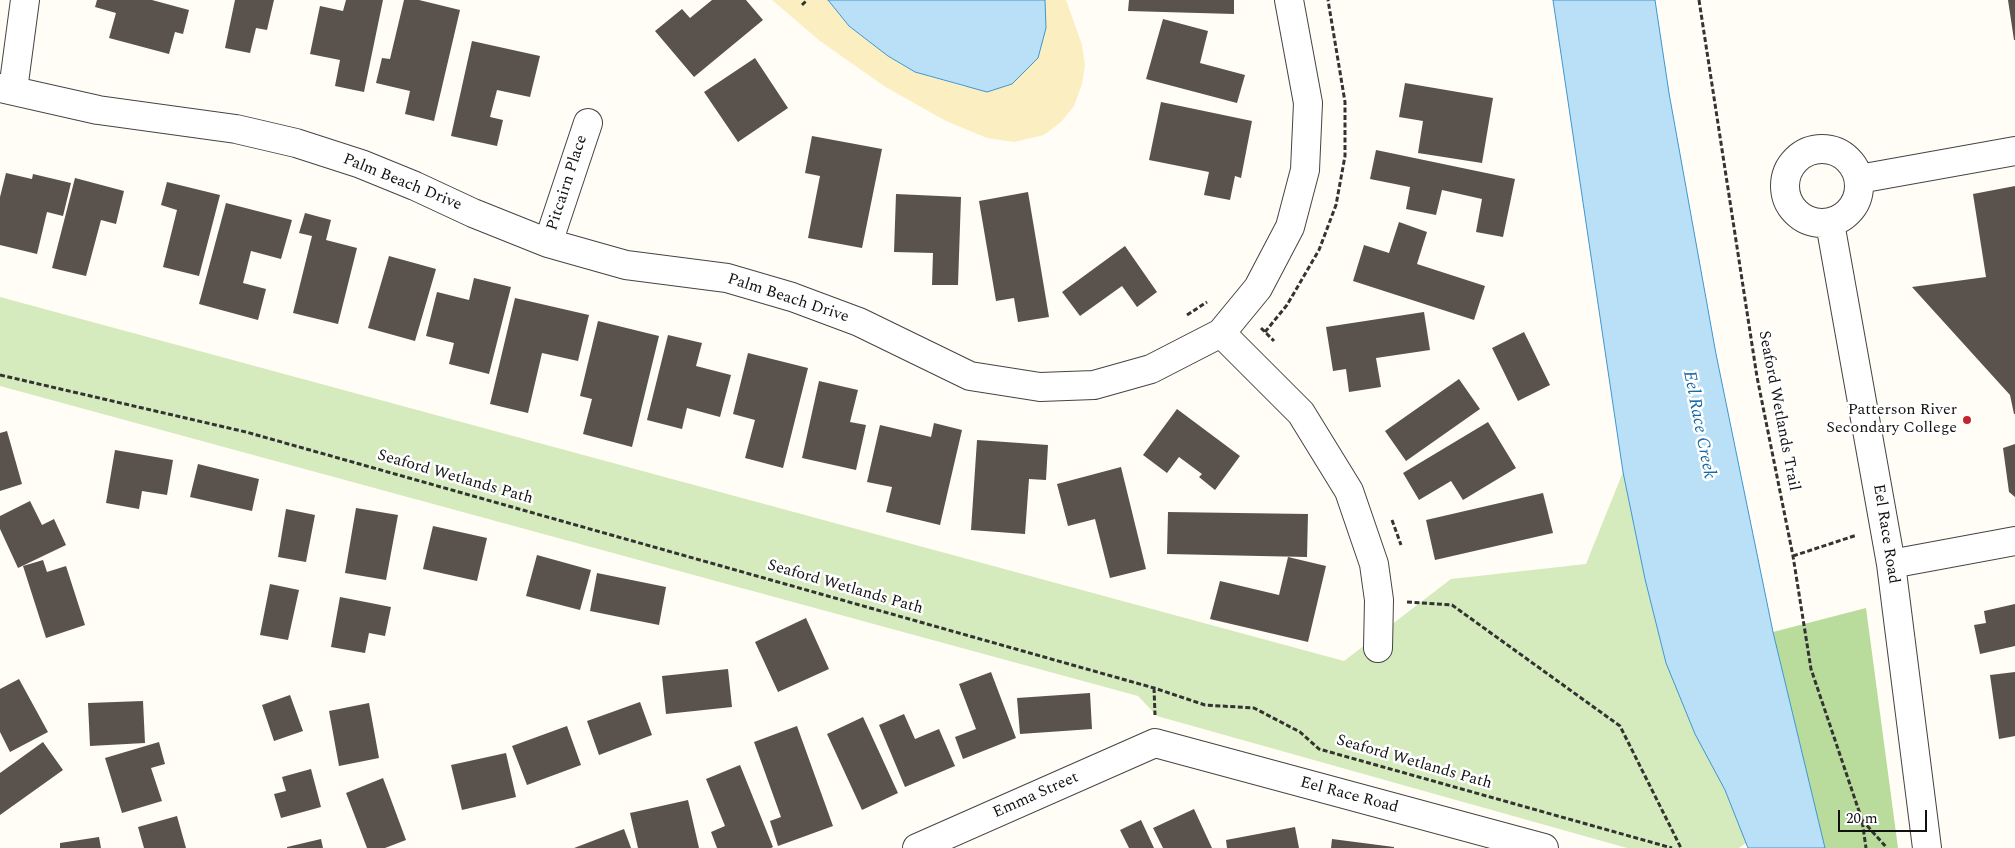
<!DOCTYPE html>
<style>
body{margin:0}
#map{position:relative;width:2015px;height:848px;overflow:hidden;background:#fffdf5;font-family:Spectral,serif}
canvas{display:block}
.scale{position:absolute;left:1838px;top:810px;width:89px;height:22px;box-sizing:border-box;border:2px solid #111;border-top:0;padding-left:6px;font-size:15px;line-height:18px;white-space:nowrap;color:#111;-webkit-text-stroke:4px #fff;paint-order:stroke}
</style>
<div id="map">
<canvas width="2015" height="848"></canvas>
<div class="scale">20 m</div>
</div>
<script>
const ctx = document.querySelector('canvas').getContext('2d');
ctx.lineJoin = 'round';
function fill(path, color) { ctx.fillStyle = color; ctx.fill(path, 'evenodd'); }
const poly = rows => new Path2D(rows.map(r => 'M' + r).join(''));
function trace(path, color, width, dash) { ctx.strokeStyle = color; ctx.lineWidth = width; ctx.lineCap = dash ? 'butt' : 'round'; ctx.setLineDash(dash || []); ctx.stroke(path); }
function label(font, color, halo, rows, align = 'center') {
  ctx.font = font + ' Spectral,serif'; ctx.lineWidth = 5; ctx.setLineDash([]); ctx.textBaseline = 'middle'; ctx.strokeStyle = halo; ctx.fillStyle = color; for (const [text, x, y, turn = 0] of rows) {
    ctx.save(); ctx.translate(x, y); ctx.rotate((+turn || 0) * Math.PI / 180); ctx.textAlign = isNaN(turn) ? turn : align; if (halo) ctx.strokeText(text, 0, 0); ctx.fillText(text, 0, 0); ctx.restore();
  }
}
fill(poly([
 [0,297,1344,661,1451,579,1586,564,1623,472,1645,579,1666,663,1725,790,1746,843,1739,848,1627,848,1157,716,1138,696,0,386]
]), '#d5ebbd');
fill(poly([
 [1866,608,1898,848,1825,848,1773,632]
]), '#b9dc9c');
fill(poly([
 [772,0,828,0,849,26,888,56,914,72,965,87,1046,28,1045,0,1066,0,1082,45,1085,65,1082,84,1074,106,1061,122,1044,135,1014,142,987,138,944,120,884,86,820,41]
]), '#fbeec1');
const water = poly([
 [828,0,1045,0,1046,28,1038,58,1012,84,987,92,915,72,888,56,849,26,828,0],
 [1553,0,1655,0,1669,93,1716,354,1773,632,1825,848,1748,848,1725,790,1695,734,1666,663,1645,579,1623,472,1553,0]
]);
fill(water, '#b9e0f7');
trace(water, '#3f96cf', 1);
fill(poly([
 [97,0,152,0,189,10,183,34,175,32,169,54,109,38,116,13,95,7],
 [235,0,274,0,267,30,256,28,250,53,225,48],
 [346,0,383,0,364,92,335,86,340,60,310,54,320,6,343,11],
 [404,0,419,0,460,10,434,121,405,114,410,91,376,83,382,58,390,59],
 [712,0,746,0,763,20,694,77,655,31,682,9,690,18],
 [1129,0,1234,0,1234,14,1128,11],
 [2008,0,2015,0,2015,40,2014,40],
 [1163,19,1208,31,1200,63,1245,75,1237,103,1146,79],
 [472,41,540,56,530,97,497,90,490,117,503,120,497,146,451,136],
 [755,58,788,108,738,142,704,92],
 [1405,83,1493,98,1482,163,1418,153,1423,121,1399,117],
 [1161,102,1252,121,1241,178,1235,176,1230,200,1204,195,1209,172,1149,160],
 [812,136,882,149,862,248,808,238,820,176,805,173],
 [1376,150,1515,179,1503,237,1476,232,1482,199,1442,190,1436,215,1406,209,1410,187,1370,179],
 [6,173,32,179,33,174,71,183,63,216,47,212,37,254,0,245,0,197],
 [75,178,124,191,116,224,101,220,86,276,52,268],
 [167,182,220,195,199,276,163,267,177,210,161,205],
 [2015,186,2015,414,2014,414,2010,395,1912,287,1986,277,1973,194],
 [1028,192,1049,317,1018,322,1014,298,996,301,979,201],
 [896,194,961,197,958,285,932,285,933,253,894,252],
 [226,203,292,220,281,259,251,251,243,283,266,289,258,320,199,304],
 [305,213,331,220,326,240,357,248,338,324,293,313,312,236,299,233],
 [1399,222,1427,232,1417,264,1485,286,1474,320,1353,281,1364,245,1389,253],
 [1125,246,1157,292,1137,307,1122,286,1080,316,1062,292],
 [389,256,436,269,415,341,368,328],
 [474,278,511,287,489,374,449,364,454,343,426,336,437,292,469,300],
 [515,298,589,315,578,361,542,353,528,413,490,404],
 [1424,312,1430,350,1376,358,1381,387,1349,392,1346,369,1333,371,1326,327],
 [598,321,659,336,632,447,583,434,592,399,580,396],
 [1524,332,1550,385,1518,401,1492,348],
 [668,335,702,343,696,366,731,375,720,417,687,408,682,429,647,420],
 [748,353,808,368,783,468,745,458,755,420,733,414],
 [1459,379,1480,409,1406,461,1385,431],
 [819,381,858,390,850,422,866,425,856,470,802,458],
 [1177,409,1240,456,1215,490,1199,477,1202,474,1179,457,1167,473,1143,455],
 [1488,422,1516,468,1463,500,1451,481,1419,500,1403,473],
 [934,423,962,430,940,525,886,512,892,487,867,482,880,425,931,437],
 [7,431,22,484,0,491,0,433],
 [977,440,1048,445,1046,480,1029,479,1025,534,971,530],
 [2015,444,2015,497,2009,492,2003,448],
 [115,450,173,460,167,495,142,491,139,509,106,503],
 [198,464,259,479,252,511,190,497],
 [1121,467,1146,569,1110,578,1095,519,1068,526,1057,484],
 [1543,493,1553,533,1435,560,1426,520],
 [30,501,42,525,54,519,66,545,18,568,0,529,0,516],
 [356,508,398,515,386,580,345,573],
 [286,509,315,515,306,562,278,557],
 [1168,512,1308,514,1307,557,1167,554],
 [433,526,487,538,477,581,423,569],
 [537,555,591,570,580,610,526,596],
 [1288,557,1326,566,1308,642,1210,619,1220,581,1279,595],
 [43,560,47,572,66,566,85,625,46,638,23,566],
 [597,573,666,587,659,625,590,611],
 [270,584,299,590,288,640,260,635],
 [340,597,391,607,385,636,369,633,365,653,331,647],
 [2015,604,2015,646,1980,654,1974,625,1986,623,1984,611],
 [806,618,829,669,778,692,755,642],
 [728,669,732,707,666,714,662,676],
 [991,672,1016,738,963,759,955,737,976,729,959,684],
 [2015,672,2015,736,1999,739,1990,675],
 [19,679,48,732,10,752,0,732,0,689],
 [1090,693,1092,729,1020,734,1017,698],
 [290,695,303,731,274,741,262,705],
 [143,701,145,743,90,746,88,703],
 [640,702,652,735,599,755,587,721],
 [369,703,379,758,339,766,329,711],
 [904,714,915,739,939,729,955,766,905,787,879,725],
 [863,717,898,793,862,810,827,734],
 [567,726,581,765,527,785,512,746],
 [797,726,833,826,778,846,770,821,781,817,754,742],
 [43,742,63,770,0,815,0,773],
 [159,742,165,764,151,768,162,801,122,813,105,758],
 [506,753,516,797,462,810,451,765],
 [740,765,773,847,771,848,717,848,711,832,725,826,706,779],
 [311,769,321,807,281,818,274,794,286,791,282,777],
 [383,778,406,840,385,848,367,848,346,793],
 [688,800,699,848,638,848,630,813],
 [1194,809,1212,848,1163,848,1153,828],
 [177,816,186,848,144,848,138,827],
 [1141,820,1154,848,1129,848,1120,830],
 [1295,827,1299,848,1227,848,1226,840],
 [624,829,631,848,574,848],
 [99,837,101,848,60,848,60,843],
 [321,839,323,848,287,848,287,847],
 [1332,839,1394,847,1394,848,1331,848]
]), '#5a524d');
const minor = poly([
 [0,88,98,110,236,129,296,143,361,164,415,186,473,213,548,243,626,265,727,278,792,297,859,322,970,376,1040,387,1094,385,1151,369,1221,333,1258,288,1290,227,1305,170,1308,103,1289,0],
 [13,90,25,0],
 '1785 186a37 37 0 1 1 74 0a37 37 0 1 1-74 0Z',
 [1859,179,2015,151],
 [1830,223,1891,564,1927,848],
 [548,243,588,123],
 [1221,333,1301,413,1349,491,1374,564,1379,600,1378,648],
 [1891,564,2015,541],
 [917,848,1155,743,1544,848]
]);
trace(minor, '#444', 30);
trace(poly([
 [1699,0,1757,377,1793,556,1811,669,1862,820,1866,848],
 [802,5,807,0],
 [1187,315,1207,302],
 [1261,328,1274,341],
 [1265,332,1287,305,1319,250,1336,205,1345,156,1345,102,1328,0],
 [0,375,246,432,1154,688,1205,705,1254,708,1300,732,1319,749,1672,848],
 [1392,520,1401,545],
 [1793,556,1857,535],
 [1407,602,1452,605,1620,726,1681,848],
 [1154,688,1155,715],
 [1862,820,1887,848]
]), '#333', 3, [5, 2.5]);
trace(minor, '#fff', 28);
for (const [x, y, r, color] of [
 [1967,420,5,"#c4262e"]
]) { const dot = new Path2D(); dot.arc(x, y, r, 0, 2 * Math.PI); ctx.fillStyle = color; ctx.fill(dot); trace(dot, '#fff', 2); }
label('16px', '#111', '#fff', [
 ["Palm Beach Drive",402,183,22],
 ["Pitcairn Place",568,183,-72],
 ["Palm Beach Drive",788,299,18],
 ["Seaford Wetlands Trail",1778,411,79],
 ["Seaford Wetlands Path",455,478,16],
 ["Eel Race Road",1885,534,81],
 ["Seaford Wetlands Path",845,588,16],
 ["Seaford Wetlands Path",1414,763,16],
 ["Emma Street",1036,796,-24],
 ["Eel Race Road",1349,796,15]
]);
label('16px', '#111', '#fff', [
 ["Patterson River",1957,411],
 ["Secondary College",1957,429]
], 'right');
label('italic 18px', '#1768a6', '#fff', [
 ["Eel Race Creek",1698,425,79]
]);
</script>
